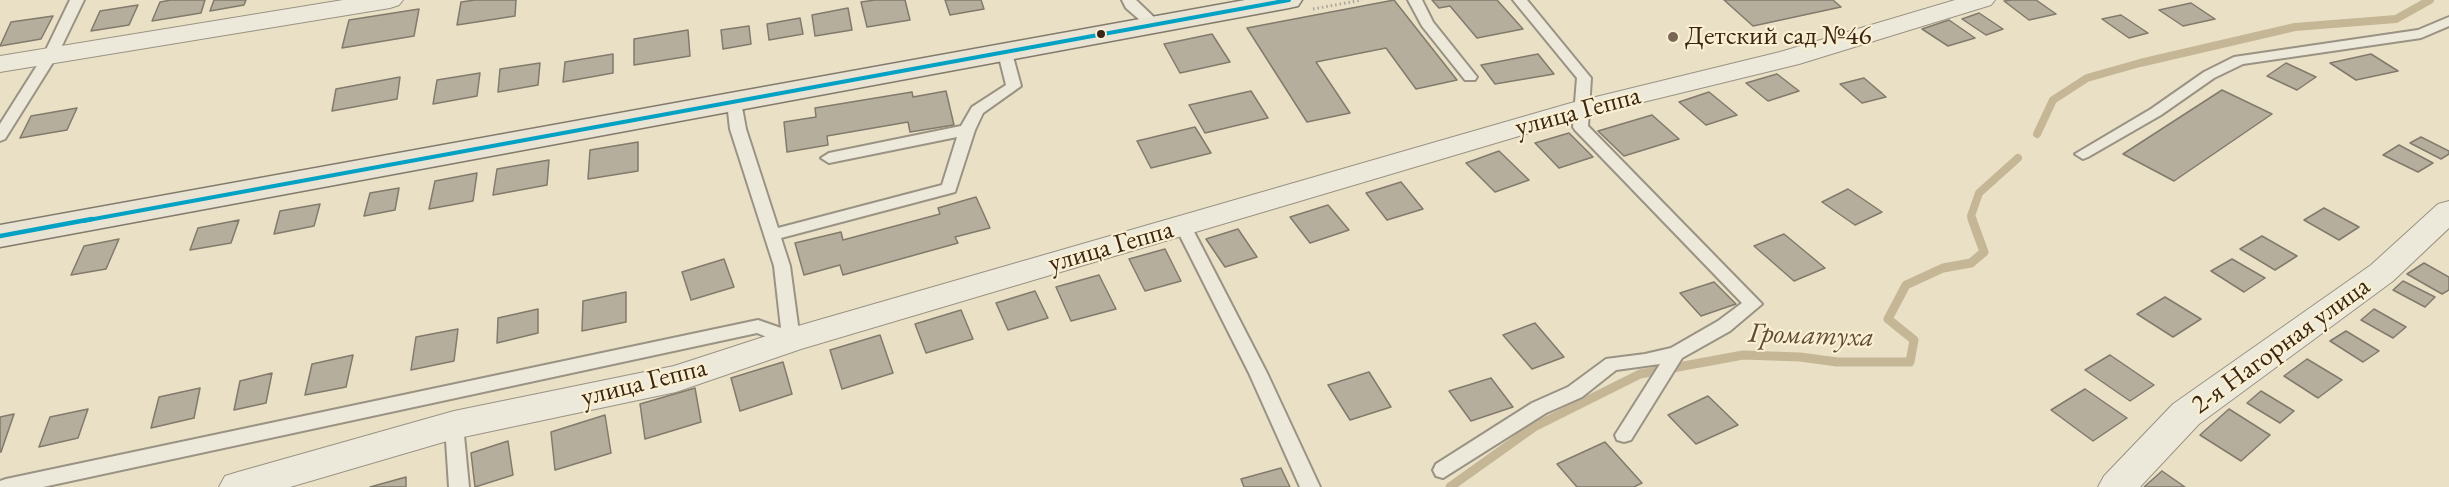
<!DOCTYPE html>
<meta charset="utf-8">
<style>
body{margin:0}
canvas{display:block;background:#e9e0c6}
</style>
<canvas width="2449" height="487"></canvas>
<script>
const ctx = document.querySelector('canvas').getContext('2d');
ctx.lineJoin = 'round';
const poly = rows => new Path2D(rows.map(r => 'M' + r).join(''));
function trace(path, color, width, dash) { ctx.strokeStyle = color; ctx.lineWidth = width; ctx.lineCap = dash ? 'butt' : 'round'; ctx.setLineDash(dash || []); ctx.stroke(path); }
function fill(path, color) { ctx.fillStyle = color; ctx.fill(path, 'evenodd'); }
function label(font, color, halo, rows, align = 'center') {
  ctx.font = font + ' "EB Garamond",serif'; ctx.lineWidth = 4.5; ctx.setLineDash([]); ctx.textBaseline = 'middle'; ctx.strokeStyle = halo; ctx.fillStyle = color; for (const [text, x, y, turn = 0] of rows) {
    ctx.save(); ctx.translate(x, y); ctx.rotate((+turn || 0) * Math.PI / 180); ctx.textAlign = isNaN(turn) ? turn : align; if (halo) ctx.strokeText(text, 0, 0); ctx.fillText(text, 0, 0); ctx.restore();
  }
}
trace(poly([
 [2037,134,2053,100,2087,78,2140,63,2295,27,2396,19,2430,0],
 [1973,221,1971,216,1979,193,2018,158]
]), '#c5b796', 8);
trace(poly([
 [1450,487,1534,427,1640,374,1743,355,1800,357,1837,362,1910,362,1914,340,1888,319,1906,285,1943,268,1971,263,1984,252,1972,219]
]), '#c5b796', 9);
const building = poly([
 [171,0,205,0,201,13,152,21,160,2,171,0],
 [214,0,246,0,244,5,210,11,214,0],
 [475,0,516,0,515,16,457,25,461,2,475,0],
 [875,0,905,0,910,20,867,27,861,2,875,0],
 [945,0,981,0,984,9,950,15,945,0],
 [1394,0,1457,80,1416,89,1386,48,1316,62,1350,113,1307,122,1247,28,1394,0],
 [1432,0,1497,0,1523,29,1477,38,1450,6,1439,8,1432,0],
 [1724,0,1833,0,1841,7,1753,26,1724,0],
 [2012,0,2036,0,2056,14,2029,20,2004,1,2012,0],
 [2191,3,2215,19,2183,26,2159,10,2191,3],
 [138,5,129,25,91,31,100,11,138,5],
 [848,8,852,30,815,36,812,15,848,8],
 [419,9,414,36,342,48,349,20,419,9],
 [1979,13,2003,29,1986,35,1962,19,1979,13],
 [2121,15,2148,33,2129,38,2102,19,2121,15],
 [53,16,41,39,0,46,11,22,53,16],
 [800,18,803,34,769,40,767,24,800,18],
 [1949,20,1975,38,1948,46,1922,29,1949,20],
 [749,26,751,44,723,49,721,30,749,26],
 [688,30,690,56,634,65,634,39,688,30],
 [1212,34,1230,62,1180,73,1164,44,1212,34],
 [613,54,613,73,563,82,565,62,613,54],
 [1538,54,1554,74,1495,84,1481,65,1538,54],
 [2371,54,2398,71,2356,80,2330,63,2371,54],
 [540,63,538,85,498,92,500,69,540,63],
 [2286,63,2316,77,2297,90,2267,76,2286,63],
 [480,73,477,96,433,104,437,80,480,73],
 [1777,74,1799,91,1768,101,1746,83,1777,74],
 [400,77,397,99,332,111,336,89,400,77],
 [1864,78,1886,97,1862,103,1840,84,1864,78],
 [2222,90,2272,114,2174,181,2123,154,2222,90],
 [946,91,954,125,910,132,908,122,827,136,828,145,787,152,784,122,816,117,815,108,912,92,913,97,946,91],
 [1251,91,1268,118,1205,133,1189,105,1251,91],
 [1709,92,1737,115,1706,125,1679,102,1709,92],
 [77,108,67,130,20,138,31,116,77,108],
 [1652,115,1679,139,1624,156,1598,131,1652,115],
 [1195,127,1211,153,1151,168,1137,141,1195,127],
 [1569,133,1593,157,1559,168,1535,143,1569,133],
 [2421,137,2449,151,2449,154,2441,159,2410,143,2421,137],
 [638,142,638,171,588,179,590,150,638,142],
 [2399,145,2433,163,2418,172,2383,155,2399,145],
 [1499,151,1529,180,1495,192,1466,163,1499,151],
 [549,160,547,185,493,195,497,169,549,160],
 [477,173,473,201,429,209,435,181,477,173],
 [1401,182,1423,209,1387,220,1366,193,1401,182],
 [399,188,395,210,364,216,370,193,399,188],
 [1848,189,1882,212,1855,225,1822,202,1848,189],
 [976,197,990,228,955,237,958,243,843,275,840,265,804,275,795,243,841,232,843,240,940,214,938,208,976,197],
 [320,204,314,226,274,234,280,211,320,204],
 [1328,205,1349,230,1310,243,1290,217,1328,205],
 [2324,208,2359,227,2339,240,2304,220,2324,208],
 [239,220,231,243,190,250,198,228,239,220],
 [1238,229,1257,257,1225,267,1206,239,1238,229],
 [1784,234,1825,268,1794,281,1754,246,1784,234],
 [2262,236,2297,256,2275,270,2240,249,2262,236],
 [119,239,106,269,71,275,84,246,119,239],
 [1165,249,1181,281,1145,291,1129,259,1165,249],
 [724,259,734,287,691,300,682,272,724,259],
 [2232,259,2265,278,2244,292,2211,271,2232,259],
 [2424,263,2449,277,2449,290,2442,294,2407,274,2424,263],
 [1099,275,1116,309,1071,321,1056,287,1099,275],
 [2403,281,2435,297,2425,307,2393,290,2403,281],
 [1714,282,1736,304,1701,316,1680,293,1714,282],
 [1035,291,1048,318,1008,330,996,303,1035,291],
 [626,292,626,322,582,331,583,301,626,292],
 [2165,297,2201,319,2173,337,2137,314,2165,297],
 [538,309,538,333,497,343,498,318,538,309],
 [2374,309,2406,327,2393,338,2361,320,2374,309],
 [961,310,973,339,926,353,915,324,961,310],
 [1535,323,1564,357,1532,369,1503,335,1535,323],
 [458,329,454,361,411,370,416,337,458,329],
 [2346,331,2379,351,2363,362,2330,341,2346,331],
 [880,335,893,373,842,389,830,350,880,335],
 [353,355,346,387,305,395,312,364,353,355],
 [2110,355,2154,385,2130,401,2085,370,2110,355],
 [2307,359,2342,380,2318,398,2284,376,2307,359],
 [783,362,792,394,740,411,731,378,783,362],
 [1369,372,1391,407,1350,420,1328,385,1369,372],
 [272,373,266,403,234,410,240,381,272,373],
 [1491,378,1513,407,1471,421,1449,391,1491,378],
 [200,388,194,418,151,428,159,397,200,388],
 [695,388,701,422,645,439,640,404,695,388],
 [2085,389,2127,418,2093,441,2051,410,2085,389],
 [2261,391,2294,411,2280,423,2247,403,2261,391],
 [1708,396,1738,425,1696,444,1668,415,1708,396],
 [88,409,78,438,39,447,50,417,88,409],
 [2229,409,2270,435,2241,461,2200,435,2229,409],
 [14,414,1,452,0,452,0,417,14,414],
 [605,415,611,453,555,470,551,432,605,415],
 [508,441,513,475,475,487,471,453,508,441],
 [1605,442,1642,483,1634,487,1577,487,1557,464,1605,442],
 [1281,468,1290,487,1244,487,1241,479,1281,468],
 [2162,471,2185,487,2144,487,2162,471],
 [406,477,406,487,370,487,406,477]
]);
fill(building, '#b6ae9c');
trace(building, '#827a6b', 1.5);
const service = poly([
 [70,0,84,0,57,56,5,139,0,141,0,124,43,56,70,0],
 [1122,0,1136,0,1159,22,1161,25,1159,28,1149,28,1126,8,1122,0],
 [1408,0,1422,0,1433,22,1477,77,1475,80,1465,80,1422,26,1408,0],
 [1513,0,1527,0,1591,78,1588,126,1762,304,1730,331,1682,358,1631,440,1624,442,1617,440,1615,435,1660,364,1616,370,1582,397,1546,413,1443,478,1436,476,1433,470,1436,464,1532,403,1568,387,1606,359,1645,354,1671,348,1718,321,1742,303,1575,130,1573,127,1577,78,1513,0],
 [2449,17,2449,26,2421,38,2243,64,2214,78,2161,115,2088,157,2083,159,2075,154,2151,109,2204,72,2234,57,2418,30,2449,17],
 [1005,49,1012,53,1021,86,983,113,975,130,955,192,781,238,790,266,800,340,797,345,791,347,757,333,43,487,0,487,0,481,6,479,758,320,781,328,774,266,730,129,727,102,729,99,739,99,741,102,746,129,778,228,942,185,957,137,829,163,821,158,829,153,961,126,972,107,1006,85,998,53,1005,49],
 [1183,221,1189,222,1191,226,1267,373,1320,487,1300,487,1249,373,1175,226,1177,222,1183,221],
 [454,418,461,420,463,425,469,487,449,487,445,425,447,420,454,418]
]);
const minor = poly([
 [343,0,403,0,399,5,390,8,0,72,0,56,343,0],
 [1955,0,1995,0,1991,5,1799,64,1590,115,801,349,676,392,454,439,290,487,219,487,225,476,238,472,454,411,674,366,791,328,1571,103,1780,52,1955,0],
 [2449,201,2449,228,2393,281,2199,424,2140,487,2098,487,2104,476,2173,404,2371,265,2438,204,2449,201]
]);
const primary = poly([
 [1245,0,1302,0,1298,6,1289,8,0,247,0,225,1245,0]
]);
trace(service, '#9a9383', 4);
trace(minor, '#9a9383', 2);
trace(primary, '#827a6b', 3);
trace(poly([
 [1313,9,1362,0]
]), '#aba59b', 3, [1.5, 3]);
fill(service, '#ece8da');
fill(minor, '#ece8da');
fill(primary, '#e9e3d4');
trace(poly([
 [83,221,1289,0]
]), '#03a2c5', 4);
trace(poly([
 [0,236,92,219]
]), '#03a2c5', 4.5);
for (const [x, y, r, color] of [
 [1101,34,5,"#392616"],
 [1673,37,6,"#776754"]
]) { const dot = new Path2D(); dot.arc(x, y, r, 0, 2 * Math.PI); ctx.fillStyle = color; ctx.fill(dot); trace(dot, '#faefd1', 2); }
label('27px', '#392616', '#faefd1', [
 ["Детский сад №46",1685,37]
], 'left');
label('27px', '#392616', '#faefd1', [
 ["улица Геппа",1578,112,-15],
 ["улица Геппа",1111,247,-16],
 ["2-я Нагорная улица",2281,346,-36],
 ["улица Геппа",644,383,-14]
]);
label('italic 28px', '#5e4c36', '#faefd1', [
 ["Громатуха",1811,336,2]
]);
</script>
